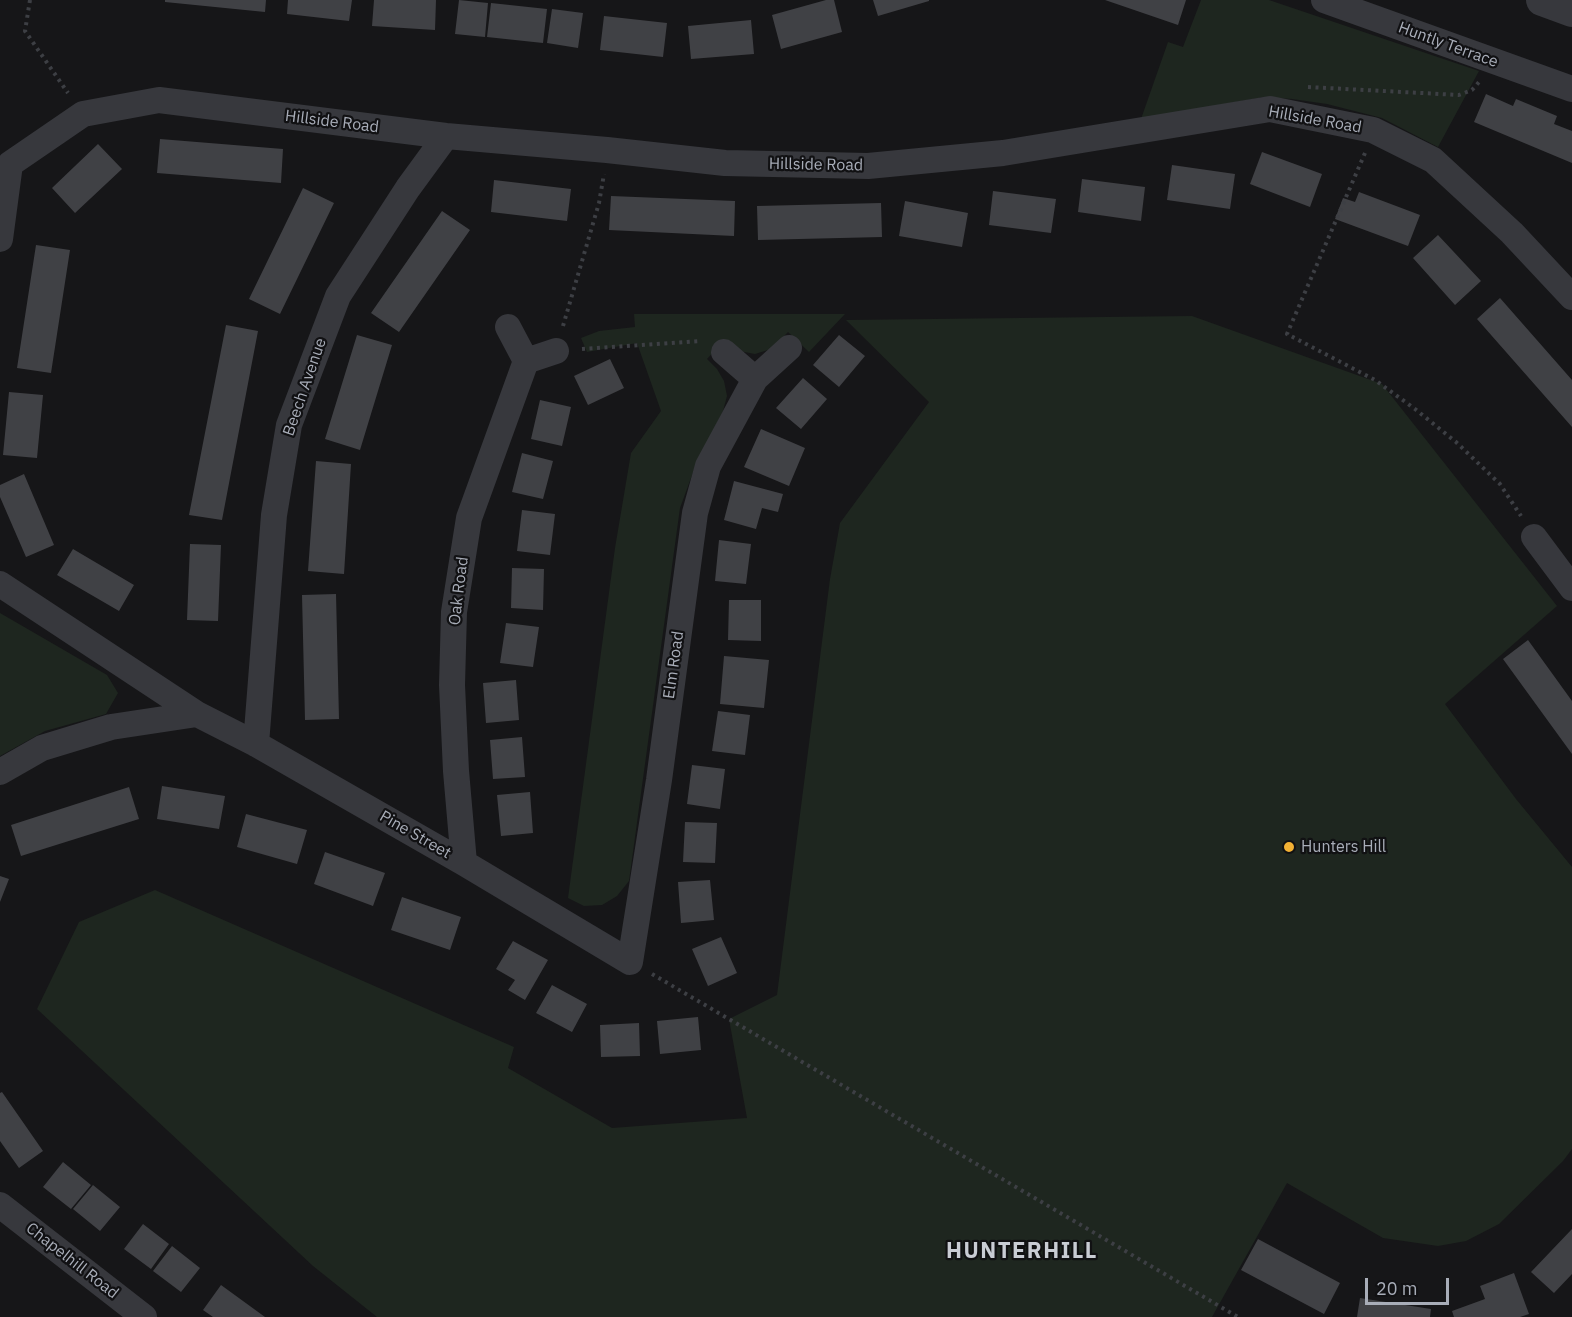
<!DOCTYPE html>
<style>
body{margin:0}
#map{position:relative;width:1572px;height:1317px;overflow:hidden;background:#161618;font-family:"IBM Plex Sans",sans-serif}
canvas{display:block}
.scale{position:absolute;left:1365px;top:1278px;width:84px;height:27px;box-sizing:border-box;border:3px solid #a8adb8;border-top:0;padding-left:8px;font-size:18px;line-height:21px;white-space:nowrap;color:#a8adb8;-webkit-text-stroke:4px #111113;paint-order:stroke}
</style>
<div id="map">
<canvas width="1572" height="1317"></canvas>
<div class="scale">20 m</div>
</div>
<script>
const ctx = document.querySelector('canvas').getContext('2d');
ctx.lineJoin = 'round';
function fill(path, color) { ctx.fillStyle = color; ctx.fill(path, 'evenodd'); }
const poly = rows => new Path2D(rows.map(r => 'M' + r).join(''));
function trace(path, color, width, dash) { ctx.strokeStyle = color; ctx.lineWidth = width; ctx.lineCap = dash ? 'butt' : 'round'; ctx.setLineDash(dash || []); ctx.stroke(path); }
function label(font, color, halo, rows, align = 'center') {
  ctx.font = font + ' "IBM Plex Sans",sans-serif'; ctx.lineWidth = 4.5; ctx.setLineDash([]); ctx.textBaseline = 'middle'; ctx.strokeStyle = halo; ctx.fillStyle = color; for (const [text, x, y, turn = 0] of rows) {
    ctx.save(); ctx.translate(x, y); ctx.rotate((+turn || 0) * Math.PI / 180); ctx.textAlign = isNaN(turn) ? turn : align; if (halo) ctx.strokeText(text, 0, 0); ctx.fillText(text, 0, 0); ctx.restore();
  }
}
fill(poly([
 [1201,0,1269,0,1479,71,1438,147,1382,118,1327,104,1292,99,1264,97,1141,119,1168,42,1183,47],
 [634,314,845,314,809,352,788,332,771,349,755,354,739,351,724,341,707,359,717,369,724,381,727,396,723,411,695,467,680,508,629,881,617,896,602,905,584,906,568,898,615,548,631,453,661,411,637,343,587,352,581,338,599,331,635,327],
 [1192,316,1382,384,1557,606,1445,704,1516,799,1572,867,1572,1149,1563,1161,1499,1224,1466,1241,1438,1246,1383,1238,1287,1183,1212,1317,377,1317,313,1266,37,1009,79,922,155,890,514,1047,508,1068,612,1128,747,1118,729,1019,777,995,830,579,840,523,929,402,846,320],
 [0,613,107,675,118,693,106,714,45,731,0,756]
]), '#1e261f');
fill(poly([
 [165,0,266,0,265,12,165,2],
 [288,0,352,0,349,21,287,14],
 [374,0,436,0,435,30,372,26],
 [459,0,488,3,485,37,455,34],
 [826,0,834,0,842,32,781,49,772,15],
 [873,0,929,0,929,1,878,16],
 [1105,0,1186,0,1178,25],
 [491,3,547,9,543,43,487,37],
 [552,9,583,13,578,48,547,43],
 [604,16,667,23,663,57,600,50],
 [751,20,754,54,691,59,688,26],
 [1486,94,1513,106,1516,99,1557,116,1554,124,1572,131,1572,163,1474,122],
 [160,139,283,149,281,183,157,173],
 [98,144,122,169,75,213,52,188],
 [1262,152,1322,174,1310,207,1250,184],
 [1172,165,1235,174,1230,209,1167,200],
 [1082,179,1145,187,1141,221,1078,212],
 [494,180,571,189,567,221,491,212],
 [303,188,334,203,280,314,249,299],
 [993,191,1056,199,1051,233,989,225],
 [1359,192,1420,215,1408,246,1335,219,1343,198,1355,202],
 [611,196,735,201,734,236,609,230],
 [905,201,968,213,962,247,899,236],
 [881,203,882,237,758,240,757,206],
 [442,211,470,230,399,332,371,313],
 [1438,235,1481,281,1455,305,1413,258],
 [36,245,70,250,51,373,17,368],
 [1500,298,1572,380,1572,427,1477,319],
 [226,325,258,331,222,520,189,515],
 [357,335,392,345,360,450,325,439],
 [839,335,865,356,839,387,813,365],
 [610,359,624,388,588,405,574,376],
 [803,378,827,399,801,429,776,408],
 [9,392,43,395,37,458,3,455],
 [540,400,571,407,562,446,531,439],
 [761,429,805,448,789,486,744,467],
 [522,453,553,461,543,499,512,492],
 [316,461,351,464,344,574,308,571],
 [24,474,54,545,26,557,0,497,0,485],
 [734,481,783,494,778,512,762,508,756,529,724,520],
 [522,510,555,514,550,555,517,551],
 [719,540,751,544,746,584,715,581],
 [190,544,221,545,218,621,187,620],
 [73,549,134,585,119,611,57,575],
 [512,568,544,569,543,610,511,608],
 [336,594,339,719,305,720,302,595],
 [729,600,761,600,761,641,728,640],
 [506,623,539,627,533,667,500,663],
 [1528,640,1572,701,1572,754,1503,659],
 [724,656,769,660,764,708,720,704],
 [516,680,519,720,486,723,483,683],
 [718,711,750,715,745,755,712,751],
 [522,737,525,777,493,779,490,740],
 [692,765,725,769,720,809,687,804],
 [162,786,225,796,219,829,157,819],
 [129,787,139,819,21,856,11,825],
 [530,792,533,833,501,836,497,795],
 [246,814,307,830,297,864,237,847],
 [685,822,717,823,715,863,683,862],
 [325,852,385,873,373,906,314,884],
 [0,876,9,879,0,902],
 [710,880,714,920,681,923,678,882],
 [402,897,461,917,450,950,391,930],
 [721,937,737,973,708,986,692,949],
 [513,941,548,960,525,1000,508,990,515,980,496,969],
 [552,985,587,1004,572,1032,536,1013],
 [698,1017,701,1050,660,1054,657,1021],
 [639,1023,640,1056,601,1057,600,1025],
 [2,1092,43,1151,19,1168,0,1141,0,1093],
 [63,1162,91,1185,71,1209,43,1187],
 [93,1185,120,1207,100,1231,73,1209],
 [143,1224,169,1244,151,1269,124,1249],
 [1572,1229,1572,1274,1554,1293,1531,1272],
 [1258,1239,1340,1283,1324,1314,1241,1270],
 [172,1246,200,1268,181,1292,153,1271],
 [1514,1273,1529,1314,1520,1317,1454,1317,1452,1311,1485,1299,1480,1286],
 [221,1285,265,1317,213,1317,203,1310],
 [1360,1298,1431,1309,1430,1317,1357,1317]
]), '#404145');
trace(poly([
 [30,0,25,31,68,93],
 [1308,87,1459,95,1472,90,1479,82],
 [1365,153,1287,334,1375,380,1415,409,1456,442,1500,484,1521,516],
 [563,326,599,203,604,174],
 [582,349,701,341],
 [652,974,1238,1317]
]), '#3d3f44', 4, [3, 4.5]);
trace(poly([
 [1324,0,1572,89],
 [0,239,10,164,83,114,159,100,446,136,607,150,725,163,868,166,1003,153,1270,109,1373,130,1433,160,1512,233,1572,297],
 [508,327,526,361],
 [724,352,755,379],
 [1534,537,1572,588],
 [0,584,197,714],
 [256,744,274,515,289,425,338,296,408,188,446,136],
 [0,772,42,748,111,727,197,714,256,744,464,863,630,962,659,780,695,513,708,466,755,379,789,348],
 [464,863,456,771,452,685,454,612,469,518,526,361,556,351],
 [0,1205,144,1317]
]), '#37383d', 26);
trace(poly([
 [1542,0,1572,11]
]), '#37383d', 32);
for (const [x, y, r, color] of [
 [1289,847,6,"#f2b134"]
]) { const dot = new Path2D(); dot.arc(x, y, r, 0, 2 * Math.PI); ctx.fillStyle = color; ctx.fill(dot); trace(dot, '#111113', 2); }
label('16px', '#a8adb8', '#111113', [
 ["Huntly Terrace",1448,45,20],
 ["Hillside Road",1315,120,10],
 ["Hillside Road",332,122,7],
 ["Hillside Road",816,165,1],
 ["Beech Avenue",305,387,-71],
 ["Oak Road",459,591,-83],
 ["Elm Road",674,665,-82],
 ["Pine Street",415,835,30],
 ["Chapelhill Road",72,1261,38]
]);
label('16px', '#a8adb8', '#111113', [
 ["Hunters Hill",1301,847]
], 'left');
ctx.letterSpacing = '1.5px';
label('bold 22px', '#c9ccd4', '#111113', [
 ["HUNTERHILL",1022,1252]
]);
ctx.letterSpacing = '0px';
</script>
